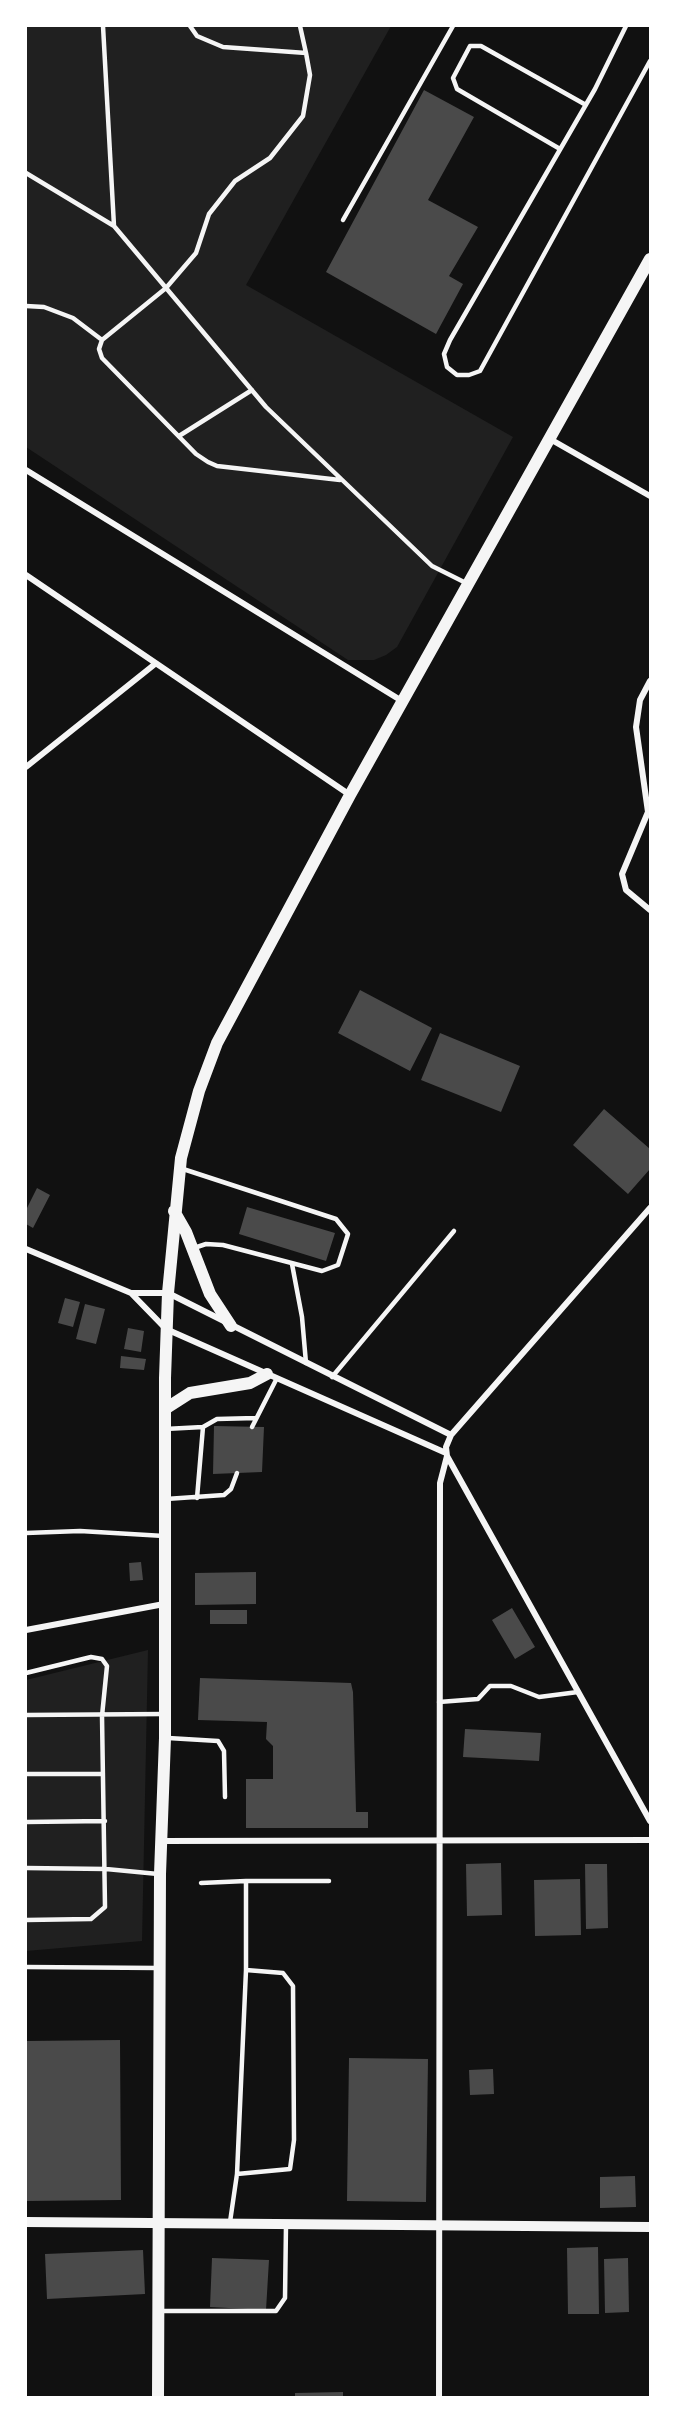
<!DOCTYPE html>
<style>
body{margin:0}
#map{position:relative;width:676px;height:2423px;overflow:hidden;background:#111;font-family:Mulish,sans-serif}
canvas{display:block}
.frame{position:absolute;inset:0;border:27px solid #fff;pointer-events:none}
</style>
<div id="map">
<canvas width="676" height="2423"></canvas>
<div class="frame"></div>
</div>
<script>
const ctx = document.querySelector('canvas').getContext('2d');
ctx.lineJoin = 'round';
function fill(path, color) { ctx.fillStyle = color; ctx.fill(path, 'evenodd'); }
const poly = rows => new Path2D(rows.map(r => 'M' + r).join(''));
function trace(path, color, width, dash) { ctx.strokeStyle = color; ctx.lineWidth = width; ctx.lineCap = dash ? 'butt' : 'round'; ctx.setLineDash(dash || []); ctx.stroke(path); }
fill(poly([
 [26,26,391,26,246,285,513,437,397,647,386,655,374,660,348,660,26,447],
 [148,1650,142,1941,26,1951,26,1680]
]), '#202020');
fill(poly([
 [424,90,474,117,428,200,478,227,449,276,463,284,436,334,326,272],
 [360,990,432,1028,410,1071,338,1033],
 [440,1033,520,1066,501,1112,421,1080],
 [604,1109,650,1149,650,1169,628,1194,573,1145],
 [37,1188,50,1195,33,1228,26,1224,26,1210],
 [247,1207,335,1233,326,1261,239,1234],
 [65,1298,80,1302,73,1327,58,1323],
 [85,1304,105,1309,96,1344,76,1339],
 [128,1328,144,1331,141,1352,124,1349],
 [121,1356,146,1359,144,1370,120,1368],
 [214,1426,264,1427,262,1472,213,1474],
 [141,1562,143,1580,130,1581,129,1563],
 [256,1572,256,1604,195,1605,195,1573],
 [512,1608,535,1647,515,1659,492,1620],
 [210,1610,247,1610,247,1624,210,1624],
 [200,1678,351,1683,353,1692,356,1812,368,1812,368,1828,246,1828,246,1779,273,1779,273,1746,266,1739,267,1722,198,1720],
 [465,1729,541,1733,539,1761,463,1757],
 [501,1863,502,1915,467,1916,466,1864],
 [585,1864,607,1864,608,1928,586,1929],
 [580,1879,581,1935,535,1936,534,1880],
 [120,2040,121,2200,26,2201,26,2041],
 [349,2058,428,2059,426,2202,347,2201],
 [493,2069,494,2094,470,2095,469,2070],
 [635,2176,636,2207,600,2208,600,2177],
 [598,2247,599,2314,568,2314,567,2248],
 [143,2250,145,2294,47,2299,45,2254],
 [212,2258,269,2260,266,2310,210,2307],
 [628,2258,629,2312,605,2313,604,2259],
 [343,2392,343,2397,295,2397,295,2393]
]), '#4a4a4a');
trace(poly([
 [103,26,114,226],
 [190,26,197,36,223,47,306,53,310,75,303,116,270,158,235,181,209,214,196,253,166,288,102,340,99,349,102,358,196,454,208,462,217,466,340,480],
 [300,26,306,53],
 [626,26,595,89,450,340,444,354,447,367,457,375,469,375,480,371,650,61],
 [560,149,457,89,453,78,470,46,481,46,586,105],
 [26,173,114,226,266,407,432,566,466,583],
 [343,220,453,26],
 [26,306,44,307,73,318,102,340],
 [179,436,252,390],
 [180,1168,336,1219,348,1234,338,1265,322,1271,223,1245,206,1244,194,1248],
 [292,1264,302,1317,306,1363],
 [332,1377,454,1231],
 [252,1427,277,1378],
 [165,1429,203,1427,217,1419,256,1418],
 [197,1498,203,1427],
 [166,1499,224,1495,231,1489,237,1473],
 [26,1533,80,1531,164,1536],
 [26,1673,91,1657,102,1659,107,1666,102,1716,105,1907,91,1919,26,1920],
 [439,1702,478,1699,490,1686,511,1686,539,1697,578,1692],
 [26,1715,165,1714],
 [168,1738,218,1741,224,1751,225,1797],
 [26,1774,103,1774],
 [26,1822,105,1821],
 [26,1868,106,1869,158,1874],
 [246,1881,329,1881],
 [201,1883,246,1881,246,1970,237,2174,230,2222],
 [26,1967,158,1968],
 [237,2174,290,2169,294,2140,293,1986,283,1973,246,1970],
 [159,2311,276,2311,285,2298,286,2225]
]), '#f5f5f5', 4.5);
trace(poly([
 [550,439,650,496],
 [26,470,402,701],
 [26,575,350,795],
 [650,681,640,700,636,727,648,812,622,874,626,890,650,910],
 [26,767,155,664],
 [650,1208,451,1435,446,1447,447,1456,650,1821],
 [26,1249,131,1293,166,1329,446,1453],
 [131,1293,168,1293,451,1435],
 [26,1630,164,1604],
 [162,1841,650,1840],
 [439,2398,440,1483,447,1456]
]), '#f5f5f5', 6);
trace(poly([
 [26,2222,650,2227]
]), '#f5f5f5', 10);
trace(poly([
 [174,1211,186,1232,210,1294,231,1326],
 [165,1409,190,1393,250,1383,267,1374],
 [158,2398,160,1874,165,1738,165,1378,168,1293,181,1158,199,1091,217,1043,350,795,650,259]
]), '#f5f5f5', 12);
</script>
